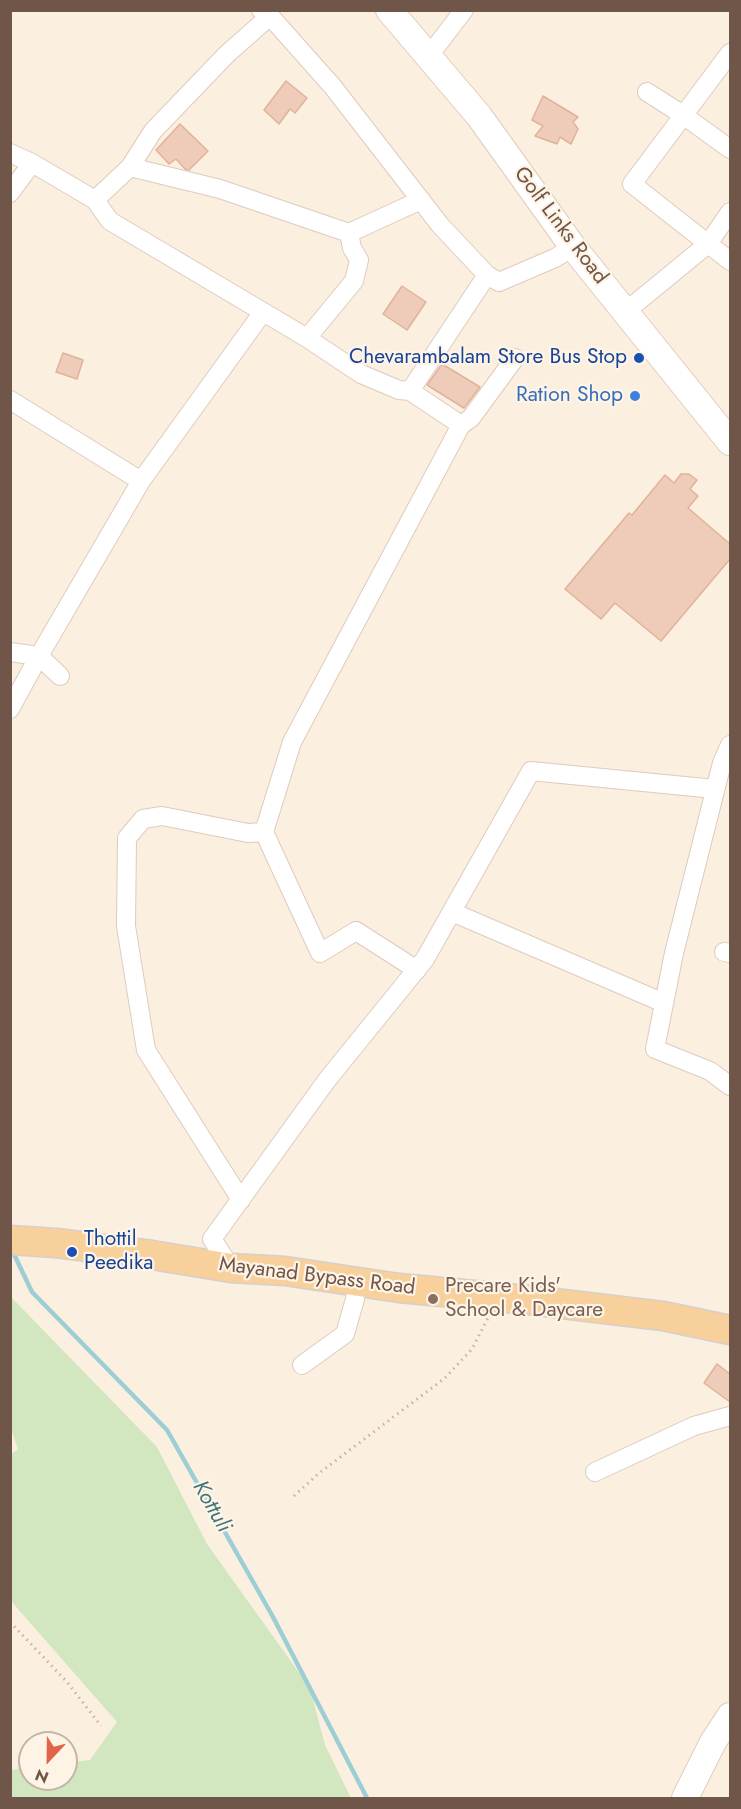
<!DOCTYPE html>
<style>
body{margin:0}
#map{position:relative;width:741px;height:1809px;overflow:hidden;background:#fbefe0;font-family:Jost,sans-serif}
canvas{display:block}
.frame{position:absolute;inset:0;border:12px solid #705549;pointer-events:none}
.north{position:absolute;left:18px;top:1731px;width:60px;height:60px;box-sizing:border-box;background:#fef4e6;border:2px solid #c5b4a7;border-radius:50%;rotate:202deg;font-size:16px;font-weight:700;line-height:24px;text-align:center;color:#705549}
.north::after{content:'';display:block;margin:auto;width:21px;height:27px;background:#e16449;clip-path:polygon(50% 0,100% 100%,50% 72%,0 100%)}
</style>
<div id="map">
<canvas width="741" height="1809"></canvas>
<div class="frame"></div>
<div class="north">N</div>
</div>
<script>
const ctx = document.querySelector('canvas').getContext('2d');
ctx.lineJoin = 'round';
function fill(path, color) { ctx.fillStyle = color; ctx.fill(path, 'evenodd'); }
const poly = rows => new Path2D(rows.map(r => 'M' + r).join(''));
function trace(path, color, width, dash) { ctx.strokeStyle = color; ctx.lineWidth = width; ctx.lineCap = dash ? 'butt' : 'round'; ctx.setLineDash(dash || []); ctx.stroke(path); }
function label(font, color, halo, rows, align = 'center') {
  ctx.font = font + ' Jost,sans-serif'; ctx.lineWidth = 4.5; ctx.setLineDash([]); ctx.textBaseline = 'middle'; ctx.strokeStyle = halo; ctx.fillStyle = color; for (const [text, x, y, turn = 0] of rows) {
    ctx.save(); ctx.translate(x, y); ctx.rotate((+turn || 0) * Math.PI / 180); ctx.textAlign = isNaN(turn) ? turn : align; if (halo) ctx.strokeText(text, 0, 0); ctx.fillText(text, 0, 0); ctx.restore();
  }
}
fill(poly([
 [11,1297,157,1447,207,1544,310,1688,325,1745,351,1798,11,1798,11,1770,30,1767,30,1779,66,1779,66,1763,90,1760,117,1722,11,1601,11,1454,18,1449,11,1429]
]), '#d2e7c0');
trace(poly([
 [12,1250,32,1292,167,1430,273,1617,367,1798]
]), '#9dced4', 4.5);
const building = poly([
 [286,81,307,98,295,113,290,109,279,124,264,110,286,81],
 [543,96,578,117,573,122,578,129,571,144,560,137,557,144,535,136,543,126,532,120,543,96],
 [180,124,208,151,189,170,185,169,176,159,169,164,156,150,180,124],
 [402,286,426,302,407,330,383,314,402,286],
 [63,353,83,360,77,379,56,372,63,353],
 [442,364,480,387,464,408,427,385,442,364],
 [681,474,689,474,697,480,690,489,698,496,688,508,730,544,730,559,661,641,615,603,601,619,565,589,629,513,632,515,665,475,674,483,681,474],
 [717,1364,730,1374,730,1402,704,1383,717,1364]
]);
fill(building, '#efccb9');
trace(building, '#e1b29a', 1.5);
const minor = poly([
 [261,10,270,16,227,54,153,131,130,167,220,189,349,233,421,200],
 [270,16,333,87,440,225,487,275,499,282,555,258,573,247],
 [730,53,632,184,730,261],
 [428,57,464,10],
 [647,92,683,115,730,149],
 [10,153,32,163],
 [130,167,95,200,110,221,307,338,361,374,399,390,410,391,461,425],
 [10,193,32,163,95,200],
 [625,312,708,244,730,212],
 [307,338,354,281,359,260,352,248,349,233],
 [410,391,487,275],
 [10,400,141,481],
 [10,652,39,656,60,676],
 [10,709,39,656,141,481,263,312],
 [730,745,722,763,674,953,655,1049,710,1071,730,1086],
 [264,832,320,953,356,931,417,970],
 [452,912,664,1003],
 [724,952,730,953],
 [241,1200,146,1050,126,926,127,838,143,819,162,816,248,833,264,832,292,742,461,425,471,418,515,358],
 [231,1268,212,1239,327,1080,425,959,531,771,715,789],
 [302,1365,345,1334,355,1299,357,1282],
 [595,1472,694,1426,730,1416]
]);
const secondary = poly([
 [389,10,479,116,573,247,730,442],
 [685,1798,713,1742,730,1716]
]);
const primary = poly([
 [10,1240,56,1243,152,1255,231,1268,285,1271,399,1288,529,1300,663,1316,730,1330]
]);
trace(minor, '#decbbd', 20);
trace(secondary, '#e3ccbb', 28);
trace(primary, '#d7cfcc', 31);
trace(poly([
 [294,1496,318,1474,445,1378,472,1349,489,1316],
 [10,1622,67,1682,101,1726]
]), '#d3af9d', 3, [1.5, 4.5]);
trace(minor, '#fff', 18);
trace(secondary, '#fff', 26);
trace(primary, '#f8d09b', 28);
for (const [x, y, r, color] of [
 [639,358,6,"#1a4fb4"],
 [635,396,6,"#3f7fe0"],
 [72,1252,6,"#1a4fb4"],
 [433,1299,6,"#8d6e63"]
]) { const dot = new Path2D(); dot.arc(x, y, r, 0, 2 * Math.PI); ctx.fillStyle = color; ctx.fill(dot); trace(dot, '#fef4e6', 2); }
label('21px', '#705549', '#fef4e6', [
 ["Golf Links Road",560,226,53],
 ["Mayanad Bypass Road",317,1277,7]
]);
label('21px', '#164399', '#fef4e6', [
 ["Chevarambalam Store Bus Stop",627,358],
 ["Thottil",84,1240,"left"],
 ["Peedika",84,1264,"left"]
], 'right');
label('21px', '#366cbe', '#fef4e6', [
 ["Ration Shop",623,396]
], 'right');
label('21px', '#785e54', '#fef4e6', [
 ["Precare Kids'",445,1287],
 ["School & Daycare",445,1311]
], 'left');
label('italic 22px', '#41767d', '#fef4e6', [
 ["Kottuli",211,1507,60]
]);
</script>
